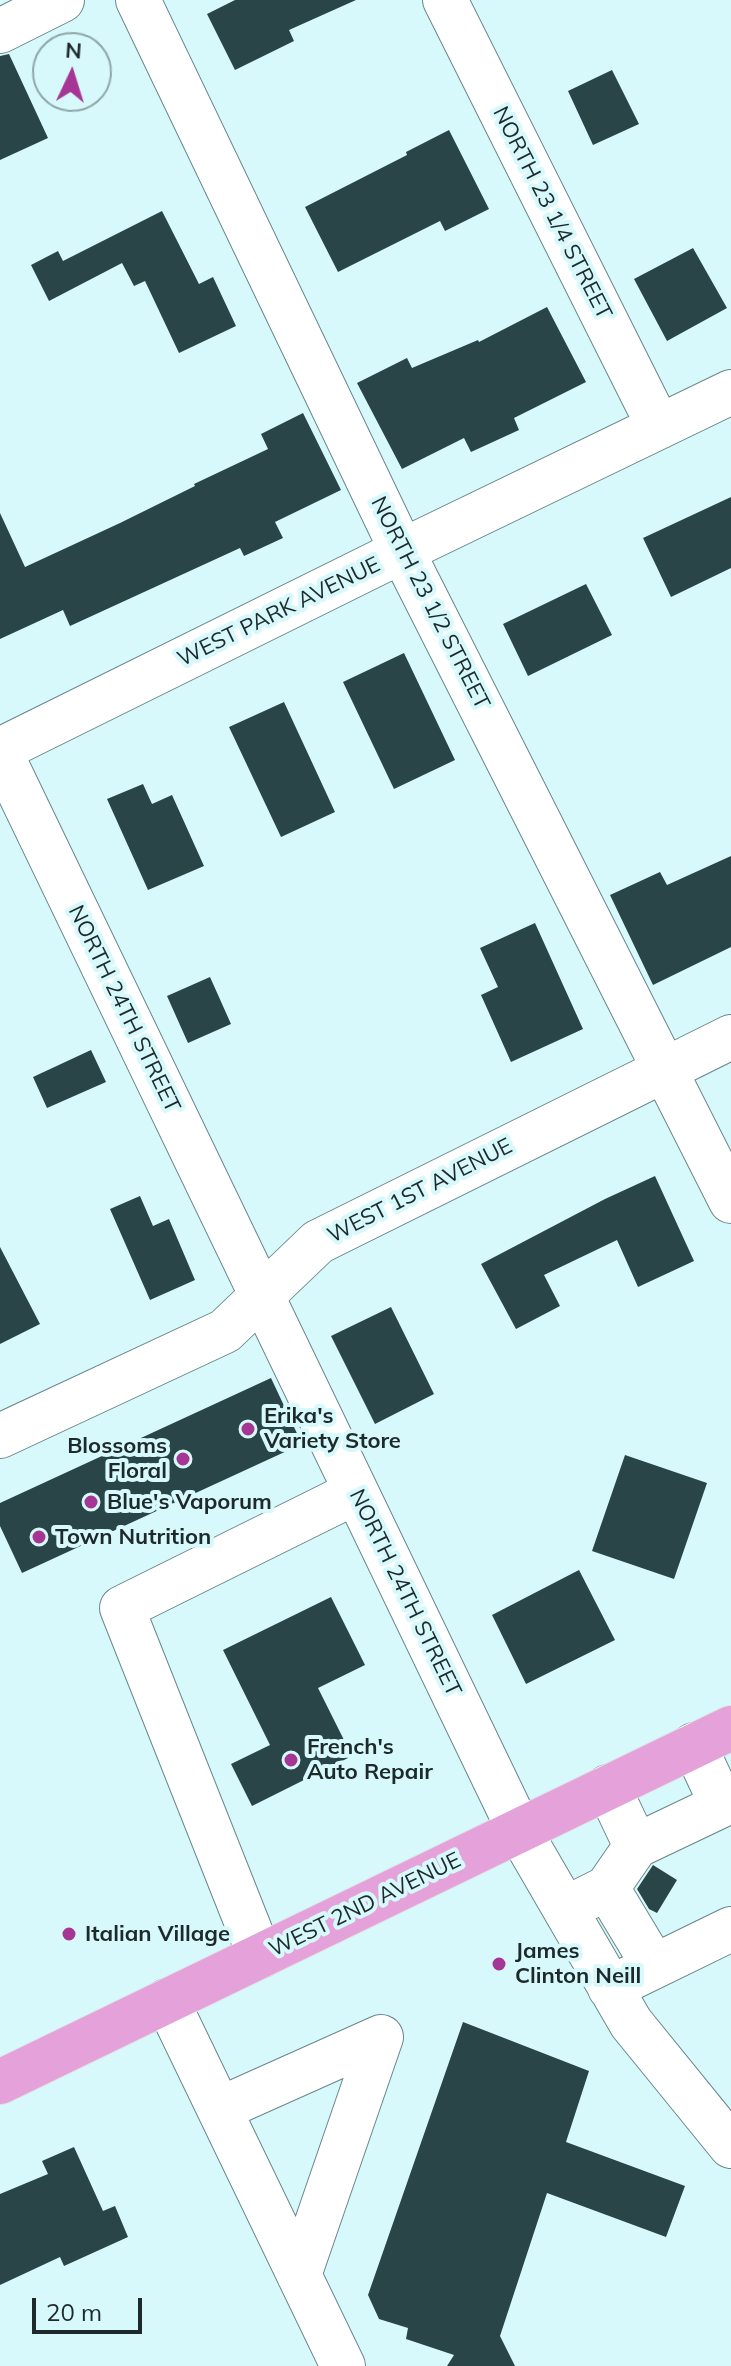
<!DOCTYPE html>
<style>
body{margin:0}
#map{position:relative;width:731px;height:2366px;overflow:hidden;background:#d8f9fc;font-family:Mulish,sans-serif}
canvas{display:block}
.north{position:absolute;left:32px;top:32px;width:80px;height:80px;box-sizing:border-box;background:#d8f9fc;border:2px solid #8da6a8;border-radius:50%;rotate:4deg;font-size:22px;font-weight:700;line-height:32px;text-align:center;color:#1d292a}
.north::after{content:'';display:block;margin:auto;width:28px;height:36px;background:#a53694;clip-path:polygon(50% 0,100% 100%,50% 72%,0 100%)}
.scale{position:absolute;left:32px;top:2298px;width:110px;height:36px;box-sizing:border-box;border:4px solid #1d292a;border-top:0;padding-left:10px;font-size:24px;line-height:28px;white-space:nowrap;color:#1d292a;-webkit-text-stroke:6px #d8f9fc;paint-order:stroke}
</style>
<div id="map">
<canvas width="731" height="2366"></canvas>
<div class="north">N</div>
<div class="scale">20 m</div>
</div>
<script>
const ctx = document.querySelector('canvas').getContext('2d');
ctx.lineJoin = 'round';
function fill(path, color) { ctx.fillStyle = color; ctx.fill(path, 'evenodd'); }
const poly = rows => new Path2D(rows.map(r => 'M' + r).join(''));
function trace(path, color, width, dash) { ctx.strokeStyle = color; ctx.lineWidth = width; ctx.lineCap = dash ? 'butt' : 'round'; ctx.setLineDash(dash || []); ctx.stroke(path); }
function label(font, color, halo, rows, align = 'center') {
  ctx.font = font + ' Mulish,sans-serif'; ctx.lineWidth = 8; ctx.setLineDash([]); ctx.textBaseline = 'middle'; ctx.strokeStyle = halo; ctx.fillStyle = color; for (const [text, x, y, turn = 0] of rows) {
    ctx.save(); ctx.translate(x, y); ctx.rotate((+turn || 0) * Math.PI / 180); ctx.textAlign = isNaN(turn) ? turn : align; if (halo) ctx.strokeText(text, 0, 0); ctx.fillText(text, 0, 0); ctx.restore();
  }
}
fill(poly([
 [235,0,356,0,289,30,294,41,235,70,207,14],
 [9,54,48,138,0,160,0,56],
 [612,70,639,124,593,145,568,91],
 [449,130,489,209,445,231,440,221,338,272,305,207,407,155,406,152],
 [162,211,199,284,213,277,236,326,179,353,145,281,134,286,122,263,49,301,31,265,58,251,63,261],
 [693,248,727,308,667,341,634,279],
 [547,307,586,382,514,418,519,430,471,452,464,438,402,469,357,383,407,358,412,368,478,340,479,342],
 [303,413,341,490,275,522,283,538,244,556,240,548,70,626,63,610,0,639,0,513,25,567,120,523,195,486,194,484,268,449,261,434],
 [731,497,731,568,671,597,643,538],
 [586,584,612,635,528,676,503,624],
 [404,653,455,760,394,789,343,682],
 [284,702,335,812,281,837,229,727],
 [143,784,152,804,172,795,204,866,148,890,107,799],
 [731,856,731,947,653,985,610,895,660,872,667,885],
 [535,923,583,1029,511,1062,481,995,498,987,480,948],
 [210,977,231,1024,188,1043,167,996],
 [91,1050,106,1082,47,1108,33,1077],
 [655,1176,694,1261,638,1287,617,1240,544,1275,560,1306,516,1329,481,1264,605,1199],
 [140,1196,153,1226,169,1219,195,1280,150,1300,110,1209],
 [0,1247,40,1324,0,1344],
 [391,1307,434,1394,375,1424,331,1336],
 [271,1378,302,1444,22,1573,0,1526,0,1503],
 [625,1455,707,1483,674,1579,592,1551],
 [579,1570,615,1640,526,1684,492,1615],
 [331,1597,365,1665,318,1688,352,1756,252,1806,231,1764,270,1745,223,1650],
 [653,1865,677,1880,657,1913,649,1909,637,1889],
 [463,2022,589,2071,566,2142,685,2186,666,2237,547,2193,500,2336,515,2366,447,2366,454,2355,406,2339,408,2328,379,2319,368,2295],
 [74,2147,103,2211,115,2206,128,2237,64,2266,60,2257,0,2285,0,2194,48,2174,42,2161]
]), '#294548');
const minor = poly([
 [138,0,402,551,731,1201],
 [445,0,659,427],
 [0,31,62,0],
 [0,750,402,551,731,392],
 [0,752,519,1830,631,2023,731,2146],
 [0,1436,225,1331,318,1242,731,1037],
 [636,1846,722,1805,694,1745],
 [607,1888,654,1966],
 [565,1909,607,1888,636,1846,608,1787],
 [260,1956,122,1608,356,1492],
 [610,1988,731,1929],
 [167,2001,343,2366],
 [220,2109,381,2037,299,2275]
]);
const major = poly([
 [0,2082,731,1728]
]);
trace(minor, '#69878a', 46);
trace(major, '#dfe1e1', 46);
trace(minor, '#fff', 44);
trace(major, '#e5a1d9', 44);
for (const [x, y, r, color] of [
 [248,1429,8,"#a53694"],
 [183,1459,8,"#a53694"],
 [91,1502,8,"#a53694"],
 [39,1537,8,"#a53694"],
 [291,1760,8,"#a53694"],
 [69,1934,8,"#a53694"],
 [499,1964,8,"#a53694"]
]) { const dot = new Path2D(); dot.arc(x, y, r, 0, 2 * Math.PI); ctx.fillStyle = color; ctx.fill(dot); trace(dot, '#d8f9fc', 3); }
label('22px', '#1d292a', '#d8f9fc', [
 ["NORTH 23 1/4 STREET",552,213,63],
 ["NORTH 23 1/2 STREET",430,603,63],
 ["WEST PARK AVENUE",279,612,-26],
 ["NORTH 24TH STREET",124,1009,64],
 ["WEST 1ST AVENUE",420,1191,-27],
 ["NORTH 24TH STREET",405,1593,64],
 ["WEST 2ND AVENUE",365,1905,-26]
]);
label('bold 22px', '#1d292a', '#d8f9fc', [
 ["Erika's",264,1416],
 ["Variety Store",264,1441],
 ["Blossoms",167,1446,"right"],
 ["Floral",167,1471,"right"],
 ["Blue's Vaporum",107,1502],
 ["Town Nutrition",55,1537],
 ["French's",307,1747],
 ["Auto Repair",307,1772],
 ["Italian Village",85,1934],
 ["James",515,1951],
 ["Clinton Neill",515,1976]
], 'left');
</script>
